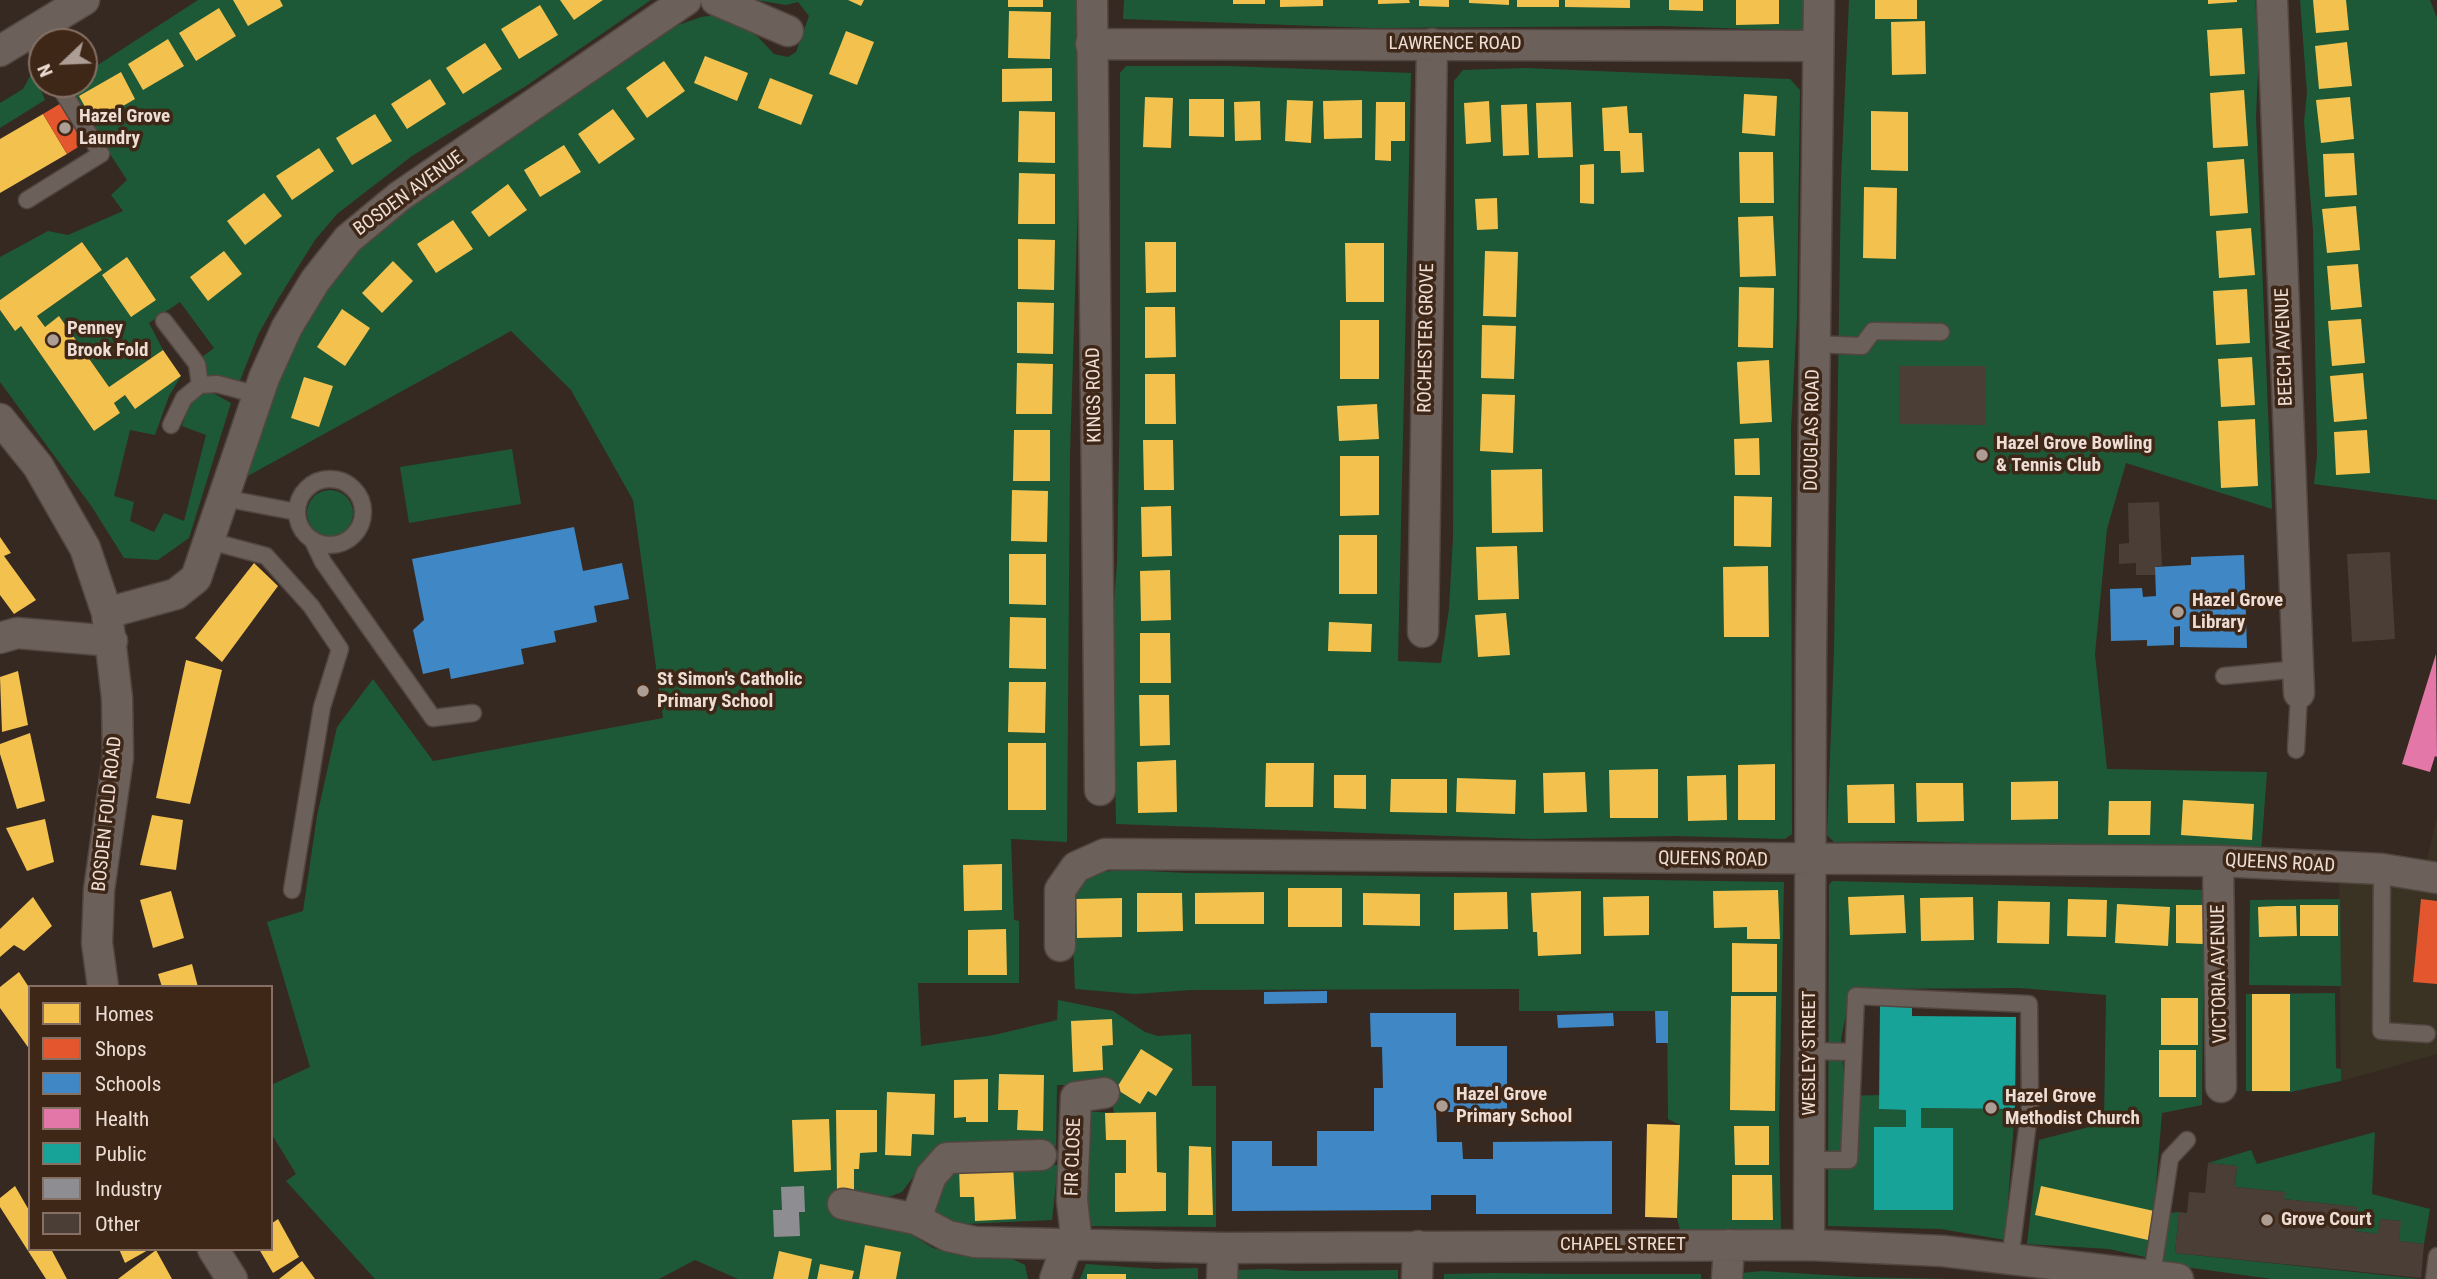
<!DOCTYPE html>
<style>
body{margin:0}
#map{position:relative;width:2437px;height:1279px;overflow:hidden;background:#362921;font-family:"Roboto Condensed",sans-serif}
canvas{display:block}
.legend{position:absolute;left:28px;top:985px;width:245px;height:266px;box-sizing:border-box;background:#3f2718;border:2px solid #857063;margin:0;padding:9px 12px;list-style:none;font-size:21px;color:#edddd4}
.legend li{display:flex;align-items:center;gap:14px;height:35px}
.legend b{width:35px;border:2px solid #857063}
.north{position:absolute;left:28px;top:28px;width:70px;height:70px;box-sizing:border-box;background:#3f2718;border:2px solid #857063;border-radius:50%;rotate:247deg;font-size:19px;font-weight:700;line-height:28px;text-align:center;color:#edddd4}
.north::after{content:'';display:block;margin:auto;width:24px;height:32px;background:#ad9e95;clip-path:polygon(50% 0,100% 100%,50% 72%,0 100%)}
</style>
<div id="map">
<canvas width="2437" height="1279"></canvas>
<ul class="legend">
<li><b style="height:19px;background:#f2c14e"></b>Homes</li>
<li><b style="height:19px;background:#e4572e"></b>Shops</li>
<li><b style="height:19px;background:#3f88c5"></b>Schools</li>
<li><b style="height:19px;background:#e377a8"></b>Health</li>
<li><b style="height:19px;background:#17a398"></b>Public</li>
<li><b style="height:19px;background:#8d8d92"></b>Industry</li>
<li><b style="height:19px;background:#4a3e37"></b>Other</li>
</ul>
<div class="north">N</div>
</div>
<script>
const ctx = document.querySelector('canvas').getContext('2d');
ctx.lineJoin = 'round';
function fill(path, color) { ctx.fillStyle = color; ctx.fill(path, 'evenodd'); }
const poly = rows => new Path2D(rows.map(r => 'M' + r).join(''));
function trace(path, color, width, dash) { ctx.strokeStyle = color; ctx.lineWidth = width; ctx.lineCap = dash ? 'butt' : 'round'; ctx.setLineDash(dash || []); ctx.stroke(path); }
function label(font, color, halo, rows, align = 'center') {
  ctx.font = font + ' "Roboto Condensed",sans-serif'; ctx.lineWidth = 7; ctx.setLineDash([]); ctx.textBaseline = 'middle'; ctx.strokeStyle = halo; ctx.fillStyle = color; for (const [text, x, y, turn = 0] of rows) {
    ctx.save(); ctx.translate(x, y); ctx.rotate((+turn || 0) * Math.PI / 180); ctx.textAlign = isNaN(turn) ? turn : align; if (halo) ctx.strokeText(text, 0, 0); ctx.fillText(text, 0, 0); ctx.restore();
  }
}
fill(poly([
 [2437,816,2437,1054,2341,1081,2339,876,2423,877]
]), '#3a3323');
fill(poly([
 [198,0,651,0,526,86,412,156,337,214,315,240,278,299,258,335,239,383,208,375,202,357,214,348,180,302,149,323,163,350,109,387,60,317,45,327,37,316,102,270,82,242,0,300,0,257,48,231,68,235,123,211,111,195,127,180,66,87,84,84,84,74],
 [756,0,1078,0,1079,166,1070,454,1067,842,1011,839,1014,920,1019,921,1019,983,918,983,921,1046,994,1035,1057,1020,1058,1000,1113,1011,1145,1032,1158,1036,1191,1034,1192,1086,1216,1086,1216,1227,1087,1226,1082,1111,1114,1113,1109,1085,1057,1085,1056,1146,996,1147,919,1169,902,1192,886,1198,836,1209,836,1219,905,1231,933,1248,964,1256,1004,1255,1025,1265,1028,1279,738,1279,695,1260,659,1279,375,1279,286,1181,296,1174,271,1133,271,1085,310,1067,267,922,303,911,317,816,337,727,373,679,433,761,663,718,633,500,571,390,511,331,246,477,288,354,309,314,355,249,383,225,667,29,701,17,725,14,758,37,774,54,788,57,796,52,809,16,798,2,786,5],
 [1124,0,1804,0,1804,31,1664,26,1372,28,1123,19],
 [1849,0,2255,0,2259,48,2256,117,2272,509,2126,463,2107,529,2095,654,2107,769,2267,772,2261,853,1908,841,1834,842,1827,835,1834,651,1841,179],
 [2300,0,2430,0,2437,18,2437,500,2314,484,2317,456,2313,230,2304,122,2307,93],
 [1126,66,1229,66,1411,73,1398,661,1441,663,1449,609,1453,538,1454,81,1463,70,1526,68,1790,79,1800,90,1797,317,1791,429,1792,834,1785,839,1675,836,1532,839,1116,824,1112,628,1117,563,1120,399,1120,73],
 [33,71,45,100,0,128,0,103,23,89],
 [0,310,14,330,21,326,94,431,120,413,114,403,125,395,135,408,181,376,169,396,155,435,130,430,114,496,134,502,130,521,154,532,164,513,184,521,206,435,182,426,190,402,209,391,231,403,189,538,158,560,124,558,92,507,0,382],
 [512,449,521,504,409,523,400,467],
 '307 513a23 23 0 1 1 46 0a23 23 0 1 1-46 0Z',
 [1126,870,1187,873,1784,882,1779,1121,1781,1231,1681,1234,1677,1218,1680,1125,1668,1119,1667,1011,1519,1011,1519,989,1191,990,1135,994,1075,989,1071,896,1078,883,1098,872],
 [1832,881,2204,890,2202,1105,2162,1113,2154,1210,2145,1257,2109,1249,2027,1244,2039,1140,2104,1123,2106,995,2019,988,1863,989,1848,1004,1841,1039,1845,1096,1879,1095,1879,1109,1906,1110,1906,1127,1874,1127,1874,1210,1953,1210,1953,1129,1921,1128,1921,1108,2015,1109,2005,1240,1941,1229,1828,1226,1829,885],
 [2340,899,2341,986,2249,985,2250,900],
 [2335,993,2336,1068,2341,1069,2341,1081,2291,1092,2246,1091,2246,994],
 [2375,1132,2372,1194,2430,1209,2424,1244,2399,1241,2400,1221,2380,1219,2378,1234,2355,1231,2357,1207,2284,1199,2284,1192,2235,1187,2237,1166,2208,1163,2251,1150,2257,1164],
 [1058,1165,1052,1220,965,1224,944,1218,936,1211,936,1200,952,1166],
 [2179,1212,2175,1253,2421,1279,2272,1279,2163,1264,2169,1213],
 [1086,1264,1156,1269,1198,1268,1198,1279,1080,1279],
 [1269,1269,1296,1271,1398,1270,1398,1279,1238,1279,1237,1270],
 [1762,1271,1858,1277,1952,1279,1741,1279,1742,1273],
 [1492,1273,1570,1274,1701,1274,1701,1279,1444,1279,1444,1274]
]), '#1d5937');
fill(poly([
 [233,0,280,0,283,6,248,26],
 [560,0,603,0,574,20],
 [848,0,864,0,861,6],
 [1008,0,1043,0,1043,7,1008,7],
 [1233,0,1265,0,1265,4,1233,4],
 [1280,0,1323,0,1323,6,1280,7],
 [1378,0,1409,0,1410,3,1378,4],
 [1419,0,1449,0,1449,7,1419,6],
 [1469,0,1509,0,1509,5,1469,3],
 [1517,0,1559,0,1559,7,1517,7],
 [1565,0,1630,0,1630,8,1565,7],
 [1669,0,1703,0,1703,11,1669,10],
 [1736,0,1779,0,1779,24,1736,25],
 [1875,0,1917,0,1917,19,1875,19],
 [2208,0,2237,0,2237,2,2208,4],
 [2313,0,2346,0,2349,30,2316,33],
 [540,5,558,35,519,59,501,29],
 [219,8,236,36,196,61,179,33],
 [1009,11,1051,12,1050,59,1008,58],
 [1925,21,1926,74,1892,75,1891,22],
 [2242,28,2245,74,2210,76,2207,30],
 [846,31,874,42,857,85,829,74],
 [168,39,184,66,143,90,128,64],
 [2347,42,2352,86,2319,89,2315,46],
 [485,43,502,69,463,94,446,68],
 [705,56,748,73,737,101,694,83],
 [664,61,685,91,647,118,626,88],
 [1052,68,1052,101,1002,102,1002,69],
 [121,72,135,99,94,123,79,96],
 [770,78,813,95,801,125,758,108],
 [430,79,446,104,407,129,391,104],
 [2244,90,2248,146,2213,148,2210,93],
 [1744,94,1777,96,1775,136,1742,133],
 [1145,97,1173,98,1171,148,1143,147],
 [2350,97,2354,139,2321,143,2316,100],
 [1189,99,1224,99,1224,137,1189,136],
 [1287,100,1313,101,1311,143,1285,141],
 [1362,100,1362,138,1324,139,1323,101],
 [1260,101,1261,140,1235,141,1234,102],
 [1489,101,1491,142,1466,144,1464,103],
 [1376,102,1405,102,1405,141,1391,141,1391,161,1375,160],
 [1571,102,1573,157,1538,158,1536,103],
 [1527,104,1529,155,1503,156,1501,105],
 [1627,106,1629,133,1642,133,1644,172,1621,173,1620,151,1604,151,1602,108],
 [613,109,635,139,599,164,578,134],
 [1019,111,1055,112,1055,163,1018,162],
 [1871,111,1908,112,1908,171,1871,170],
 [43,114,67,154,0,193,0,139],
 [375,114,392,141,352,165,336,138],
 [564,145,581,172,540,197,524,170],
 [319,148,334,171,292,200,276,176],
 [1739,152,1773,152,1774,203,1740,203],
 [2354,153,2357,195,2325,197,2323,154],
 [2244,159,2248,213,2210,216,2207,162],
 [1594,164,1594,204,1580,203,1580,165],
 [1019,173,1055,174,1055,224,1018,224],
 [508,184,527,210,489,237,471,212],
 [1864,187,1897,188,1896,259,1863,258],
 [264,193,282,216,245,245,227,221],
 [1497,198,1498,229,1477,230,1475,199],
 [2356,206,2360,250,2327,253,2322,209],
 [1773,216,1776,276,1740,277,1738,217],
 [453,220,473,249,436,273,417,244],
 [2251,228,2255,275,2219,278,2216,231],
 [1018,239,1055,240,1054,290,1018,289],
 [82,242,102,270,37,316,45,327,59,316,109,387,163,350,181,376,135,409,125,395,114,403,120,413,94,431,21,326,15,331,0,310,0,300],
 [1145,242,1176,242,1176,292,1146,293],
 [1345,243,1384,243,1384,302,1346,302],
 [224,251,242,274,208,301,190,277],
 [1485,251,1518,252,1516,317,1483,316],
 [127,257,156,300,131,317,102,275],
 [393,261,413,281,382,313,362,293],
 [2358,264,2362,307,2331,310,2327,266],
 [1739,287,1774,288,1773,348,1738,347],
 [2247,289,2250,343,2216,345,2213,291],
 [1017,302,1054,303,1053,354,1017,353],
 [1145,307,1175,307,1176,357,1145,358],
 [342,309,370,328,345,366,317,347],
 [2361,319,2365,363,2332,366,2328,321],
 [1340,320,1379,320,1379,379,1340,379],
 [1482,325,1516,326,1514,379,1481,378],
 [2252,357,2255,405,2221,407,2218,359],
 [1769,360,1772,422,1740,424,1737,362],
 [1017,363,1053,364,1052,414,1016,414],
 [2363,373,2367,419,2334,422,2330,376],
 [1145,374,1175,374,1176,424,1145,424],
 [304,377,333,386,319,427,291,418],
 [1482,394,1515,395,1513,453,1480,451],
 [1377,404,1379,439,1339,441,1337,406],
 [2255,419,2258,486,2221,488,2218,421],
 [1014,430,1050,430,1050,481,1013,481],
 [2367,430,2370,473,2336,475,2334,432],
 [1759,438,1760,475,1735,475,1734,439],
 [1143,440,1173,440,1174,490,1144,490],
 [1340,456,1379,456,1379,515,1340,516],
 [1542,469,1543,532,1492,533,1491,470],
 [1012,490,1048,491,1047,542,1011,541],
 [1734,496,1772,497,1771,547,1734,546],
 [1171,506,1172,556,1142,557,1141,507],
 [1339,535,1377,535,1377,594,1339,594],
 [0,537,11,553,4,556,36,600,14,614,0,595],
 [1517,546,1519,599,1478,600,1476,547],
 [1009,554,1046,554,1046,605,1009,604],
 [254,563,278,586,222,662,195,638],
 [1768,566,1769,637,1724,637,1723,567],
 [1170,570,1171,620,1141,621,1140,571],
 [1506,613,1510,655,1478,657,1475,615],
 [1010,617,1046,618,1046,669,1009,668],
 [1329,622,1372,624,1371,652,1328,651],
 [1140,633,1170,633,1171,683,1140,683],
 [186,660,222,670,190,804,156,798],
 [18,671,28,725,2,732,0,677],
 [1009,682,1046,682,1045,733,1008,732],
 [1139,695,1169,695,1170,745,1140,746],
 [30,733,45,801,17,809,0,754,0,744],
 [1008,743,1046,743,1046,810,1008,810],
 [1176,760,1177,812,1138,813,1137,762],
 [1266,763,1314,763,1313,807,1265,807],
 [1775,764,1775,820,1738,820,1738,765],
 [1658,769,1658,818,1610,818,1609,770],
 [1585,772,1587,812,1544,813,1543,773],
 [1334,775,1366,775,1366,809,1334,808],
 [1726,775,1727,820,1688,821,1687,776],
 [1457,778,1516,780,1515,814,1456,812],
 [1391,779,1447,779,1447,813,1390,812],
 [2058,781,2058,819,2011,820,2011,782],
 [1916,783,1963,783,1964,821,1917,822],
 [1894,784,1895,823,1848,823,1847,785],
 [2183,800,2254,804,2252,840,2181,835],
 [2109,801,2151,801,2150,835,2108,835],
 [152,815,183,820,176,870,140,865],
 [45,819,54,862,27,871,6,828],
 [1002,864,1002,910,964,911,963,865],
 [1288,888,1342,888,1342,927,1288,927],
 [1778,890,1780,939,1747,939,1747,927,1714,928,1713,891],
 [171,891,184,938,153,948,140,900],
 [1581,891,1581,954,1538,956,1537,932,1533,932,1531,893],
 [1264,892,1264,924,1195,924,1195,893],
 [1507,892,1508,929,1454,930,1454,893],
 [1137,893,1182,893,1183,931,1137,932],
 [1363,893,1420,894,1420,926,1363,925],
 [1904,895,1906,933,1850,935,1848,897],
 [1649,896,1649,935,1604,936,1603,897],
 [33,897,52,926,24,951,14,945,0,957,0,929],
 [1973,897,1974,940,1921,941,1920,898],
 [1122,898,1122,937,1077,938,1076,899],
 [2068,899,2107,900,2106,937,2067,936],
 [1998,901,2050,902,2049,944,1997,943],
 [2117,904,2170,907,2168,946,2115,943],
 [2176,905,2203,905,2203,944,2176,943],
 [2300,905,2338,905,2338,936,2300,936],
 [2277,906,2296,906,2297,936,2259,937,2258,907],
 [1006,929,1007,975,968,975,968,930],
 [1732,943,1777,944,1777,992,1732,992],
 [192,964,198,987,162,987,158,974],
 [19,972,30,989,30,1050,0,1008,0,987],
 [2252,994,2290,994,2290,1091,2252,1091],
 [1731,996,1776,996,1775,1111,1730,1110],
 [2161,998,2198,998,2198,1045,2161,1045],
 [1112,1019,1113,1045,1102,1046,1103,1070,1073,1072,1071,1021],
 [1141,1049,1173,1069,1156,1096,1148,1091,1140,1104,1116,1089],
 [2159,1050,2196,1050,2196,1097,2159,1097],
 [999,1074,1044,1075,1043,1131,1017,1130,1018,1110,998,1110],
 [988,1079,988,1122,966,1122,966,1117,954,1118,954,1080],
 [887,1092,935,1094,934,1135,912,1134,911,1156,885,1155],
 [836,1110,877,1110,877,1152,860,1153,859,1169,854,1169,854,1191,837,1191],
 [1156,1112,1157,1172,1166,1173,1166,1211,1115,1212,1115,1173,1126,1173,1126,1140,1106,1140,1105,1113],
 [829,1119,831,1170,794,1172,792,1120],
 [1647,1124,1680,1125,1677,1218,1645,1217],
 [1734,1126,1769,1126,1769,1165,1735,1165],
 [1189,1146,1211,1147,1213,1215,1188,1215],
 [1013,1165,1016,1219,975,1221,974,1197,960,1197,959,1167],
 [1732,1175,1772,1175,1773,1220,1732,1220],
 [15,1186,30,1212,30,1249,51,1249,67,1279,46,1279,0,1207,0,1198],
 [2041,1186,2154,1211,2148,1240,2035,1215],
 [278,1219,299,1257,273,1273,259,1249,271,1249,271,1224],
 [865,1245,901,1252,896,1279,859,1279],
 [119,1249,150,1249,125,1263],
 [156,1250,172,1279,118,1279],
 [779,1251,812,1259,808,1279,773,1279],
 [302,1261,315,1279,279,1279],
 [820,1264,854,1271,852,1279,817,1279],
 [1087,1274,1126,1274,1126,1279,1087,1279]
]), '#f2c14e');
fill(poly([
 [63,102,86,142,67,154,43,114],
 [2421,899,2437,901,2437,984,2413,982]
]), '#e4572e');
fill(poly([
 [574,527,583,571,622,563,629,599,594,606,597,622,554,631,556,642,521,649,524,664,451,679,449,668,423,674,413,630,424,620,412,559],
 [2244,555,2247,648,2180,647,2180,626,2174,627,2174,645,2147,646,2147,640,2111,641,2110,589,2142,588,2143,597,2156,596,2155,567,2191,565,2191,557],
 [1327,991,1327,1003,1264,1004,1264,992],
 [1655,1011,1668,1011,1668,1043,1656,1043],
 [1370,1013,1456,1013,1456,1046,1507,1046,1507,1112,1436,1112,1437,1142,1462,1142,1463,1159,1493,1159,1493,1142,1612,1141,1612,1214,1476,1214,1476,1195,1431,1195,1431,1210,1232,1211,1232,1141,1272,1141,1272,1166,1317,1166,1317,1131,1374,1131,1374,1088,1383,1088,1382,1047,1371,1047],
 [1613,1013,1614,1026,1558,1028,1557,1015]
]), '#3f88c5');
fill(poly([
 [2436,654,2437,757,2435,756,2430,772,2402,764]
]), '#e377a8');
fill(poly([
 [1880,1006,1912,1006,1912,1016,2016,1017,2015,1109,1921,1108,1921,1128,1953,1128,1953,1210,1874,1210,1874,1127,1906,1127,1906,1110,1879,1109]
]), '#17a398');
fill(poly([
 [804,1186,805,1212,799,1212,800,1236,774,1237,773,1210,782,1210,781,1187]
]), '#8d8d92');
fill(poly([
 [1899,366,1985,366,1985,425,1899,424],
 [2159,502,2162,566,2155,567,2155,575,2136,575,2136,563,2119,564,2119,544,2129,543,2128,503],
 [2390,552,2395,639,2352,642,2347,554],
 [2208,1163,2237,1166,2235,1187,2285,1192,2284,1199,2357,1207,2355,1231,2378,1234,2380,1219,2401,1221,2399,1241,2424,1244,2421,1278,2175,1253,2179,1212,2187,1213,2189,1192,2205,1193]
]), '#4a3e37');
const service = poly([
 [27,34,42,58],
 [27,200,101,154,58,84],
 [164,321,197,364,200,385],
 [1814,344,1862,346,1873,331,1941,332],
 [171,425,184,398,200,385,217,384,258,395],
 '297 512a33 33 0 1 1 66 0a33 33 0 1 1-66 0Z',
 [223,498,297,512],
 [210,541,266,556,311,606,340,649,322,707,292,890],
 [313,541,323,562,433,718,473,713],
 [2224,676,2299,669],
 [2296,750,2299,693],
 [2382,869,2381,1031,2427,1034],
 [1810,1051,1853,1052],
 [1809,1160,1849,1160,1856,996,2029,1004,2030,1107,2010,1259],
 [2152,1275,2170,1158,2187,1140],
 [2434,1279,2437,1256]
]);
const minor = poly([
 [716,0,788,31],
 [1092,0,1100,790],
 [2272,0,2299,693],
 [1091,44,1818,46],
 [0,51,84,0],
 [0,419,38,466,85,548,107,613,117,698,118,757,99,890,97,943,103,987],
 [107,613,176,594,196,578,264,378,287,327,315,281,348,239,400,196,686,0],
 [1423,632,1432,44],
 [0,638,17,633,112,641],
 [2218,861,2221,1087],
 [1060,946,1060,890,1076,867,1105,854,2218,861,2382,869,2437,878],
 [843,1204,916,1219,948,1236,975,1242,1223,1248,1809,1245,1943,1251,2178,1279],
 [916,1219,931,1176,947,1158,1041,1155],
 [1077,1245,1072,1200,1076,1097,1104,1093],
 [1809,1245,1811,656,1819,0],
 [213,1249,232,1279],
 [1055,1279,1067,1245],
 [1222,1279,1223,1248],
 [1417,1279,1418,1246],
 [1727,1279,1729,1245]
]);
trace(service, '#534641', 19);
trace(minor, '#534641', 33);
trace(service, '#6b605a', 16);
trace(minor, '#6b605a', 30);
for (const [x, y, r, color] of [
 [65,128,7,"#ad9e95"],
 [53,340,7,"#ad9e95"],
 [1982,455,7,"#ad9e95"],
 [2178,612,7,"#ad9e95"],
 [643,691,7,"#ad9e95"],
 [1442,1106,7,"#ad9e95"],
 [1991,1108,7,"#ad9e95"],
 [2267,1220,7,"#ad9e95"]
]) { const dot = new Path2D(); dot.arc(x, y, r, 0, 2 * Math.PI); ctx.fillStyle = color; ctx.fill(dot); trace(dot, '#3f2718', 2.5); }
label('19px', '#edddd4', '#3f2718', [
 ["LAWRENCE ROAD",1455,44],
 ["BOSDEN AVENUE",409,194,-36],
 ["ROCHESTER GROVE",1427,338,-89],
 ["BEECH AVENUE",2285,347,-92],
 ["KINGS ROAD",1095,395,-91],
 ["DOUGLAS ROAD",1813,430,-89],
 ["BOSDEN FOLD ROAD",108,814,-84],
 ["QUEENS ROAD",1713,860,1],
 ["QUEENS ROAD",2280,864,3],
 ["VICTORIA AVENUE",2220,974,-91],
 ["WESLEY STREET",1810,1053,-90],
 ["FIR CLOSE",1074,1157,-88],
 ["CHAPEL STREET",1623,1245]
]);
label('bold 19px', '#edddd4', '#3f2718', [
 ["Hazel Grove",79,117],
 ["Laundry",79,139],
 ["Penney",67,329],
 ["Brook Fold",67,351],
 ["Hazel Grove Bowling",1996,444],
 ["& Tennis Club",1996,466],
 ["Hazel Grove",2192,601],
 ["Library",2192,623],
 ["St Simon's Catholic",657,680],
 ["Primary School",657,702],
 ["Hazel Grove",1456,1095],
 ["Primary School",1456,1117],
 ["Hazel Grove",2005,1097],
 ["Methodist Church",2005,1119],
 ["Grove Court",2281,1220]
], 'left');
</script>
